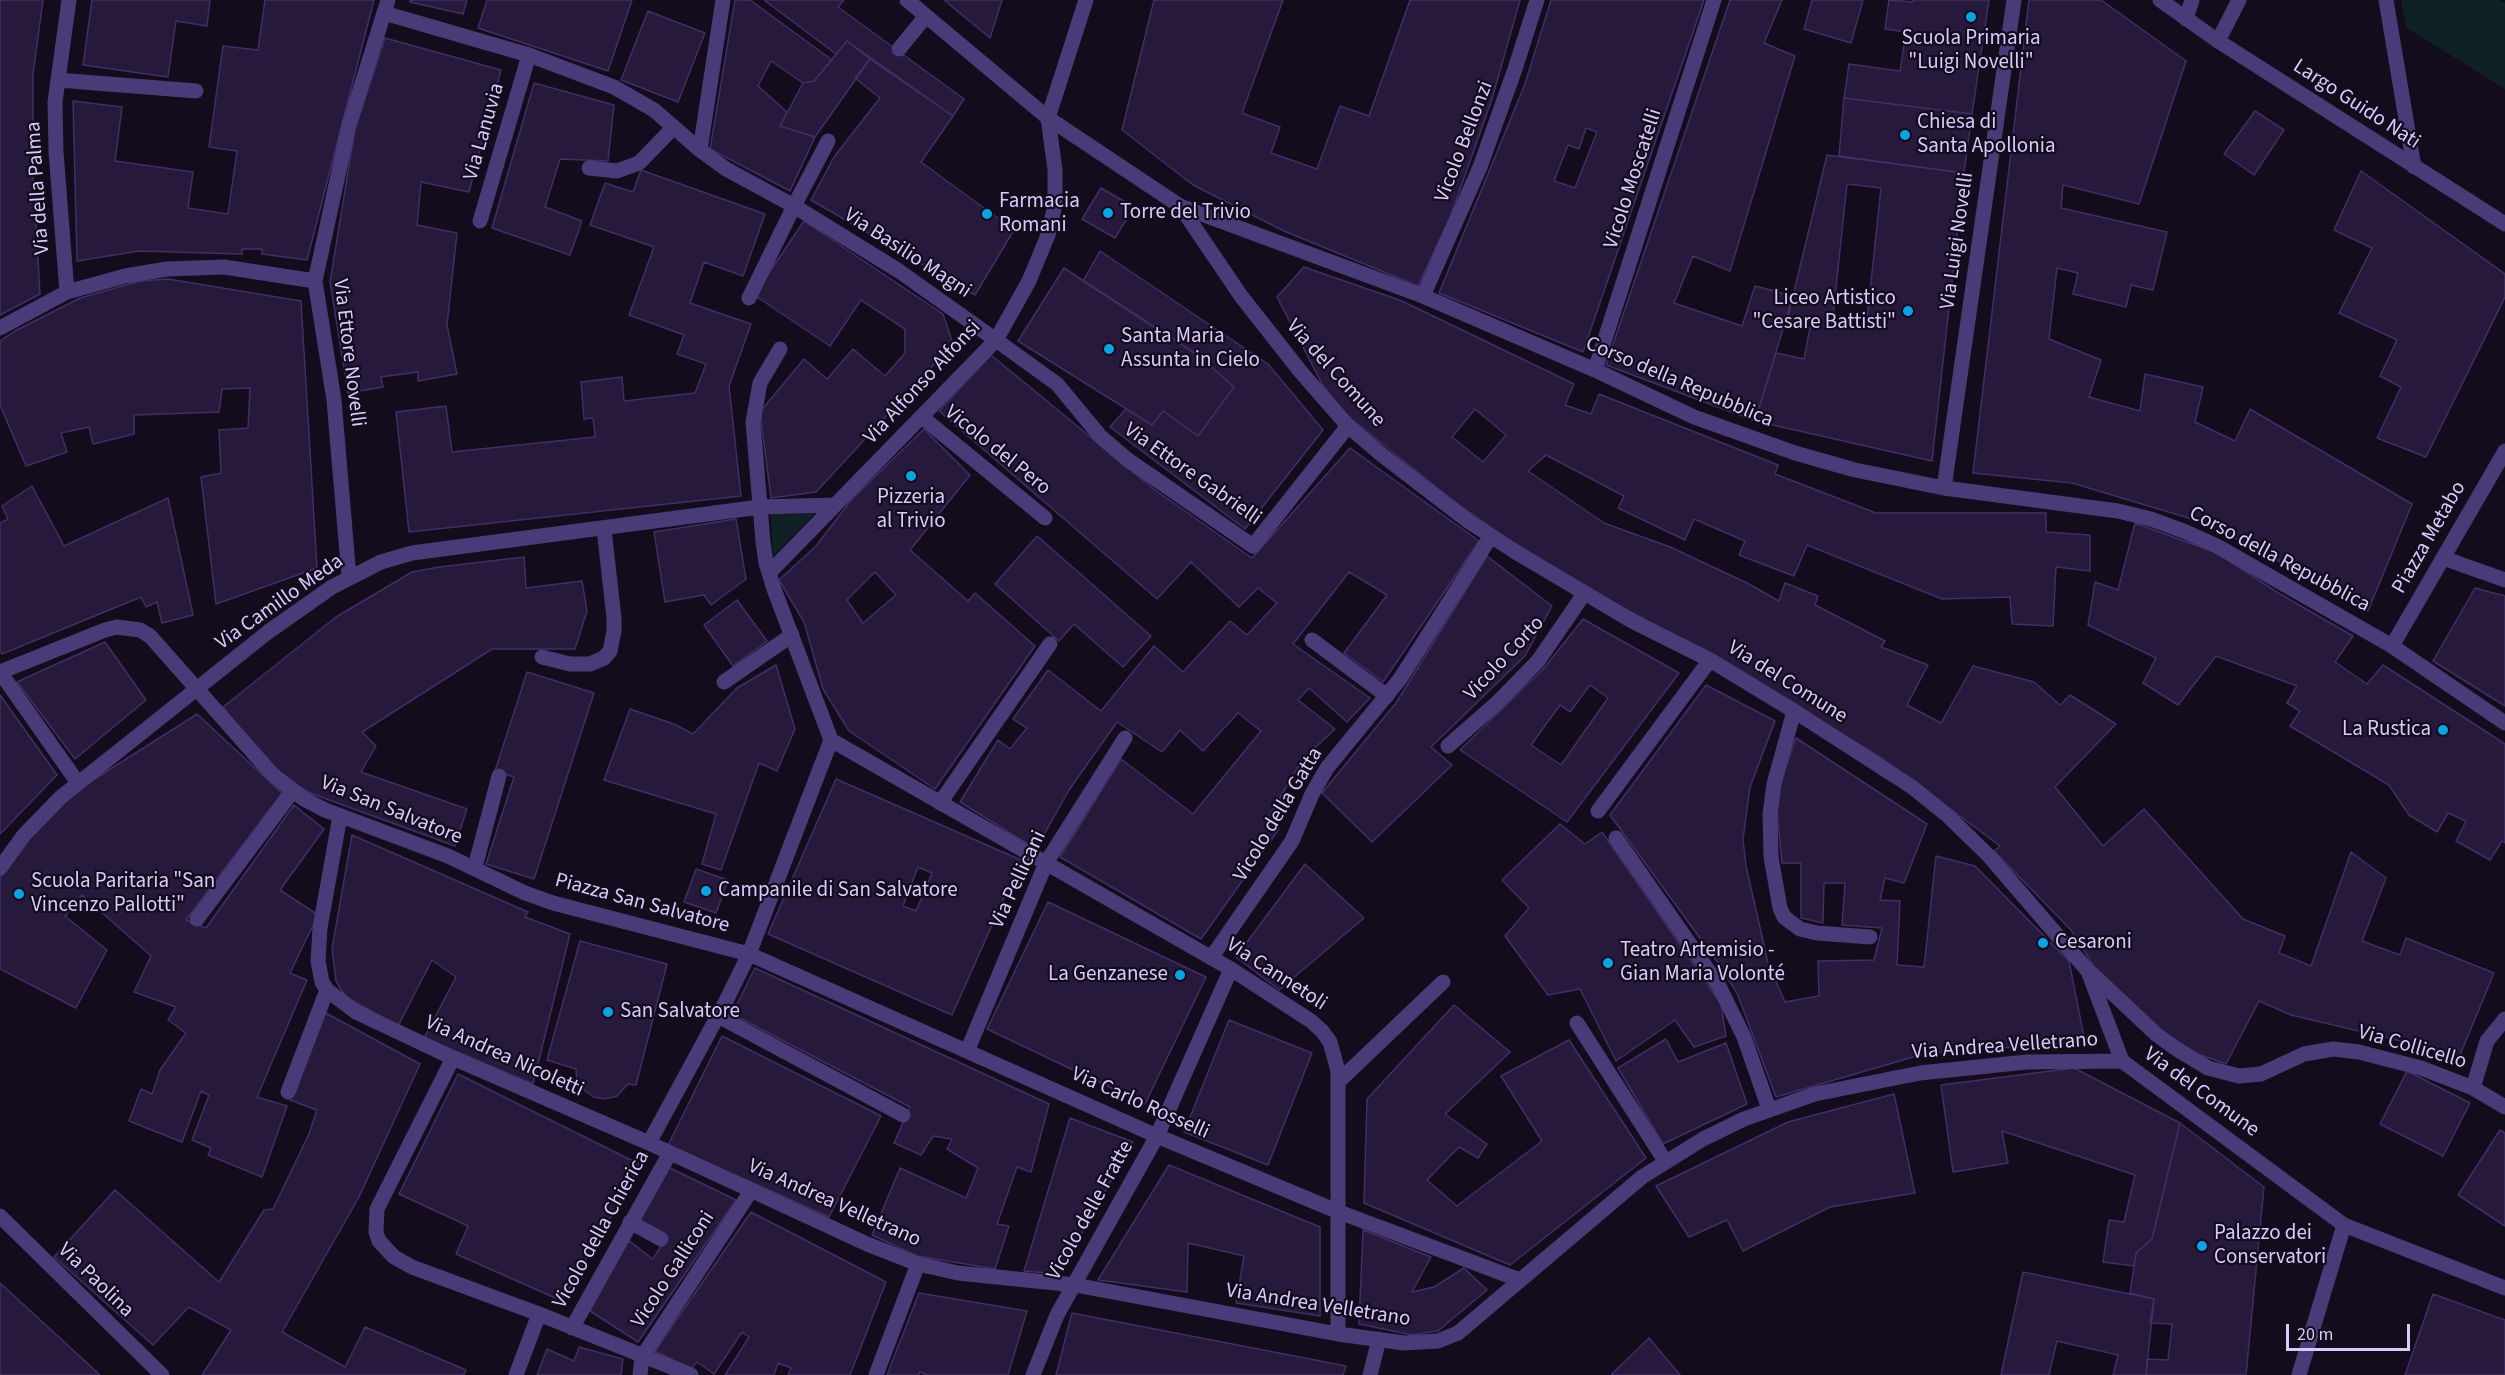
<!DOCTYPE html>
<meta charset="utf-8">
<style>
body{margin:0}
#map{position:relative;width:2505px;height:1375px;overflow:hidden;background:#120c1c;font-family:"Source Sans 3",sans-serif}
canvas{display:block}
.scale{position:absolute;left:2286px;top:1324px;width:124px;height:27px;box-sizing:border-box;border:3px solid #dacafc;border-top:0;padding-left:8px;font-size:18px;line-height:21px;white-space:nowrap;color:#dacafc;-webkit-text-stroke:4px #120c1c;paint-order:stroke}
</style>
<div id="map">
<canvas width="2505" height="1375"></canvas>
<div class="scale">20 m</div>
</div>
<script>
const ctx = document.querySelector('canvas').getContext('2d');
ctx.lineJoin = 'round';
function fill(path, color) { ctx.fillStyle = color; ctx.fill(path, 'evenodd'); }
const poly = rows => new Path2D(rows.map(r => 'M' + r).join(''));
function trace(path, color, width, dash) { ctx.strokeStyle = color; ctx.lineWidth = width; ctx.lineCap = dash ? 'butt' : 'round'; ctx.setLineDash(dash || []); ctx.stroke(path); }
function label(font, color, halo, rows, align = 'center') {
  ctx.font = font + ' "Source Sans 3",sans-serif'; ctx.lineWidth = 4.5; ctx.setLineDash([]); ctx.textBaseline = 'middle'; ctx.strokeStyle = halo; ctx.fillStyle = color; for (const [text, x, y, turn = 0] of rows) {
    ctx.save(); ctx.translate(x, y); ctx.rotate((+turn || 0) * Math.PI / 180); ctx.textAlign = isNaN(turn) ? turn : align; if (halo) ctx.strokeText(text, 0, 0); ctx.fillText(text, 0, 0); ctx.restore();
  }
}
fill(poly([
 [2401,0,2499,0,2505,3,2505,89,2406,27],
 [771,514,814,514,773,556]
]), '#102125');
const building = poly([
 [0,0,43,0,33,74,33,174,40,294,0,315,0,0],
 [92,0,210,0,207,26,176,21,168,77,83,65,92,0],
 [265,0,374,0,307,260,262,254,262,249,242,249,242,254,139,251,77,261,73,101,122,107,115,161,193,172,188,208,228,214,237,151,209,147,223,46,258,50,265,0],
 [410,0,467,0,463,14,410,2,410,0],
 [487,0,632,0,608,71,478,28,487,0],
 [735,0,750,0,832,60,814,81,803,83,771,61,758,86,787,112,780,126,815,137,790,191,710,149,735,0],
 [764,0,844,0,838,7,964,99,953,116,847,41,836,54,764,0],
 [944,0,1002,0,990,38,944,0],
 [1154,0,1283,0,1242,113,1280,127,1271,153,1317,169,1340,106,1369,116,1410,0,1520,0,1492,99,1451,215,1418,286,1284,231,1193,185,1122,130,1154,0],
 [1551,0,1704,0,1583,352,1439,293,1525,84,1551,0],
 [1586,128,1597,132,1575,188,1554,181,1568,145,1579,149,1586,128],
 [1730,0,1782,0,1764,43,1795,56,1730,271,1693,256,1674,303,1742,326,1755,286,1793,296,1755,421,1606,365,1730,0],
 [1812,0,1863,0,1851,43,1804,29,1812,0],
 [1889,0,1913,2,1913,0,1989,0,1972,114,1844,98,1849,64,1900,71,1906,32,1885,29,1889,0],
 [2029,0,2101,0,2186,61,2139,204,2063,185,2061,208,2167,232,2153,290,2131,285,2126,307,2073,294,2078,273,2057,268,2049,339,2101,360,2089,397,2140,411,2145,374,2203,387,2195,422,2235,441,2250,409,2412,504,2368,611,2248,544,2195,520,2072,483,1973,473,2029,0],
 [648,11,705,33,678,102,621,80,648,11],
 [385,38,501,70,469,192,421,182,417,225,457,233,447,325,457,374,418,381,418,372,381,377,383,387,348,393,330,282,355,129,385,38],
 [847,41,870,59,815,137,780,126,803,83,814,81,847,41],
 [870,59,953,116,921,162,1014,230,975,295,811,200,834,157,880,98,855,78,870,59],
 [534,83,614,105,608,161,560,159,545,207,582,221,570,255,492,228,534,83],
 [1844,98,1972,114,1964,173,1839,156,1844,98],
 [2255,111,2284,130,2254,175,2224,154,2255,111],
 [1827,155,1964,173,1932,461,1755,421,1776,353,1804,359,1810,328,1786,325,1827,155],
 [1847,184,1881,188,1866,329,1832,325,1847,184],
 [641,170,765,214,743,276,704,262,690,303,751,324,729,386,741,496,409,532,396,412,446,406,452,452,595,437,593,418,584,419,581,382,622,377,624,401,695,393,706,364,677,354,684,335,629,315,654,247,590,225,605,183,633,192,641,170],
 [2361,171,2505,274,2505,297,2426,457,2377,438,2401,387,2380,376,2397,340,2339,313,2372,248,2334,230,2361,171],
 [1101,188,1134,207,1115,238,1082,219,1101,188],
 [804,221,943,314,953,344,816,492,771,498,760,412,804,359,827,379,853,349,885,376,905,353,905,329,861,300,830,346,754,295,804,221],
 [1100,251,1268,364,1323,430,1245,529,1110,427,1126,409,1152,425,1163,411,1198,436,1234,387,1199,356,1083,281,1100,251],
 [1304,267,1402,301,1574,384,1565,405,1591,414,1599,394,1778,465,1775,474,1876,513,2046,513,2046,532,2090,535,2090,571,2056,567,2053,626,2012,624,2010,597,1942,599,1807,545,1794,576,1739,555,1745,541,1694,519,1685,540,1618,508,1624,496,1546,455,1528,471,1604,523,1670,547,1747,583,1779,601,1785,583,1818,596,1815,605,1885,641,1881,647,1928,665,1907,705,1941,723,1973,666,2034,682,2060,705,2070,695,2116,724,2055,787,2103,846,2144,809,2243,919,2285,936,2279,953,2311,966,2351,852,2386,878,2362,941,2400,955,2406,938,2494,973,2460,1055,2291,1015,2259,1001,2226,1064,2190,1051,2159,1028,2096,970,2071,930,1994,851,2000,846,1883,759,1715,656,1579,585,1505,537,1451,499,1344,413,1322,384,1277,297,1304,267],
 [1475,409,1506,435,1483,462,1452,437,1475,409],
 [1064,268,1199,356,1234,387,1198,436,1163,411,1152,425,1018,341,1064,268],
 [168,279,301,301,317,568,216,604,201,477,221,473,219,430,248,428,250,388,222,389,219,412,134,415,134,434,93,444,89,427,61,433,67,452,26,466,0,405,0,341,15,331,80,298,140,281,168,279],
 [991,355,1155,490,1252,558,1350,448,1479,541,1383,682,1344,653,1387,595,1349,572,1293,644,1370,698,1347,722,1309,688,1298,700,1335,729,1302,760,1267,820,1279,829,1201,939,1060,857,1121,759,1193,814,1261,731,1238,713,1203,751,1180,730,1162,752,1117,722,1069,790,1036,849,960,802,998,740,1010,749,1027,728,1013,719,1048,670,1101,711,1154,646,1183,672,1230,621,1247,635,1277,603,1258,588,1239,607,1191,562,1157,599,939,411,991,355],
 [924,429,970,475,910,550,968,601,975,593,1035,646,935,789,849,731,823,689,804,622,779,580,816,546,852,499,924,429],
 [875,572,896,595,863,623,847,600,875,572],
 [32,486,64,546,168,498,193,615,162,623,157,602,146,607,141,597,2,654,0,651,0,523,8,519,2,506,32,486],
 [736,519,746,579,711,605,704,595,665,602,654,532,736,519],
 [2135,523,2217,553,2280,594,2353,636,2335,662,2367,684,2383,665,2505,744,2505,843,2502,841,2490,860,2456,841,2466,821,2448,813,2437,832,2409,815,2389,785,2290,726,2300,711,2287,703,2297,686,2216,656,2178,705,2143,683,2156,658,2088,625,2095,582,2118,590,2135,523],
 [1037,536,1151,636,1123,667,1074,624,1059,641,995,584,1037,536],
 [1487,556,1552,606,1525,656,1431,747,1452,765,1372,842,1322,793,1396,703,1487,556],
 [524,557,526,588,582,581,587,611,575,649,492,649,362,732,376,746,361,772,467,809,455,846,310,793,292,782,262,757,223,707,336,617,412,572,439,567,524,557],
 [2475,588,2505,596,2505,706,2433,661,2475,588],
 [737,600,767,641,733,666,704,625,737,600],
 [1583,619,1679,673,1567,822,1460,750,1545,667,1583,619],
 [1590,685,1608,698,1561,765,1531,745,1560,705,1570,712,1590,685],
 [105,642,146,700,75,759,17,682,105,642],
 [776,665,795,729,777,771,759,763,721,870,702,864,716,814,604,780,630,709,674,724,693,734,737,688,776,665],
 [527,672,594,693,534,879,486,864,514,777,495,771,527,672],
 [1706,685,1775,721,1750,787,1743,839,1746,866,1768,963,1785,1002,1819,996,1818,961,1874,960,1882,928,1842,925,1845,883,1824,883,1823,923,1801,918,1801,863,1782,863,1777,811,1781,781,1796,738,1927,824,1904,883,1885,878,1880,900,1900,901,1897,965,1924,967,1936,856,1975,866,2069,961,2085,1042,1927,1053,1776,1097,1737,993,1716,960,1610,815,1706,685],
 [0,695,57,775,0,834,0,695],
 [197,714,282,793,186,920,206,928,294,805,324,829,280,890,318,915,290,973,307,980,257,1097,287,1106,262,1177,208,1155,211,1148,192,1140,209,1095,201,1091,182,1142,129,1121,141,1089,152,1094,160,1070,186,1033,168,1020,176,1007,134,992,151,956,82,895,65,916,107,950,76,1008,0,969,0,878,5,869,41,824,68,796,197,714],
 [836,779,1021,860,952,1015,768,934,836,779],
 [918,867,932,873,916,911,903,906,918,867],
 [1560,824,1585,844,1602,832,1721,1004,1726,1036,1694,1047,1675,1020,1616,1061,1580,989,1548,995,1505,936,1529,908,1502,880,1560,824],
 [352,835,528,912,525,917,570,934,533,1084,424,1038,456,977,432,960,398,1026,346,997,336,981,332,949,352,835],
 [1305,864,1364,918,1279,990,1236,957,1305,864],
 [696,869,728,880,716,913,684,902,696,869],
 [1048,902,1206,977,1145,1104,987,1029,1048,902],
 [580,941,667,964,636,1085,628,1084,617,1096,605,1099,594,1097,585,1091,577,1083,576,1069,547,1060,580,941],
 [755,968,1049,1104,1031,1172,1017,1167,997,1224,1009,1226,995,1269,917,1256,872,1235,900,1168,966,1198,978,1168,947,1149,952,1139,933,1136,921,1155,894,1143,910,1107,732,1014,755,968],
 [1454,1005,1510,1052,1445,1114,1487,1144,1478,1158,1459,1147,1427,1180,1457,1206,1542,1141,1501,1076,1569,1040,1646,1158,1510,1265,1364,1203,1367,1099,1454,1005],
 [324,1012,420,1064,359,1197,282,1332,345,1367,365,1327,466,1370,464,1375,202,1375,231,1330,189,1307,153,1345,54,1257,115,1190,219,1282,264,1210,273,1209,309,1134,317,1110,290,1100,324,1012],
 [1229,1020,1312,1053,1268,1165,1184,1132,1229,1020],
 [722,1036,881,1116,829,1217,668,1145,722,1036],
 [1666,1039,1678,1062,1726,1043,1747,1104,1663,1144,1618,1068,1666,1039],
 [2074,1068,2180,1123,2152,1239,2136,1253,2134,1266,2103,1262,2109,1220,2124,1222,2135,1175,2002,1131,2008,1163,1953,1172,1941,1085,2074,1068],
 [2407,1071,2470,1103,2443,1156,2380,1124,2407,1071],
 [458,1074,641,1165,562,1301,456,1254,468,1226,399,1194,458,1074],
 [1894,1094,1915,1193,1830,1207,1743,1251,1727,1220,1689,1237,1656,1186,1788,1122,1894,1094],
 [1070,1118,1133,1142,1059,1274,1024,1271,1070,1118],
 [2180,1123,2264,1187,2246,1375,2146,1375,2147,1359,2168,1360,2172,1324,2150,1323,2154,1299,2130,1293,2136,1253,2152,1239,2180,1123],
 [2500,1130,2505,1133,2505,1226,2458,1195,2500,1130],
 [1169,1165,1320,1227,1320,1316,1236,1303,1244,1256,1188,1243,1187,1292,1098,1280,1169,1165],
 [668,1167,736,1200,638,1342,590,1311,628,1240,653,1259,667,1237,637,1221,668,1167],
 [751,1212,886,1282,850,1375,788,1375,791,1368,778,1363,774,1375,725,1375,749,1337,742,1332,714,1374,697,1362,691,1369,655,1351,751,1212],
 [1363,1230,1431,1257,1412,1292,1434,1287,1464,1268,1487,1290,1438,1331,1412,1335,1359,1324,1363,1230],
 [2023,1272,2154,1299,2146,1375,2113,1375,2118,1355,2057,1341,2049,1375,2001,1375,2023,1272],
 [0,1283,100,1375,0,1375,0,1283],
 [919,1293,1027,1311,1008,1375,927,1375,920,1372,918,1375,887,1375,919,1293],
 [2433,1294,2505,1320,2505,1375,2405,1375,2433,1294],
 [1072,1313,1346,1366,1343,1375,1056,1375,1072,1313],
 [1649,1338,1680,1375,1611,1375,1649,1338],
 [579,1347,623,1359,621,1375,537,1375,547,1349,574,1361,579,1347]
]);
fill(building, '#27193b');
trace(building, '#442d66', 1.5);
trace(poly([
 [58,80,196,91],
 [589,168,617,171,639,163,673,128],
 [480,221,529,55],
 [749,298,794,206],
 [2443,558,2505,580],
 [1312,640,1387,696],
 [724,682,792,635],
 [940,803,1050,644],
 [475,867,499,776],
 [197,919,293,791],
 [288,1092,327,990],
 [630,1222,661,1239]
]), '#493a78', 15);
trace(poly([
 [384,13,388,0],
 [899,49,926,16],
 [794,206,828,141],
 [996,340,1057,384,1101,437,1128,460,1253,546],
 [922,417,1045,518],
 [1577,1023,1665,1161]
]), '#493a78', 15);
trace(poly([
 [723,0,700,150,726,169,794,206,899,271,996,340],
 [907,0,1048,118,1180,206,1423,296,1595,370,1694,417,1795,453,1855,470,1944,488,2118,511,2151,519,2186,532,2217,546,2392,646,2505,723],
 [2386,0,2414,167],
 [2218,41,2239,0],
 [1180,206,1241,296,1300,371,1348,426,1382,455,1468,521,1514,551,1632,621,1710,660,1794,711,1912,787,1948,816,1989,856,2088,971,2122,1061,2344,1225,2505,1288],
 [67,292,56,152,55,102,69,0],
 [1423,296,1480,167,1515,69,1537,0],
 [0,328,67,292,125,276,167,269,224,267,315,281],
 [780,349,760,383,753,422,763,542,766,563,774,589,831,740,1231,969,1311,1021,1322,1031,1330,1042,1338,1071,1338,1334],
 [1595,370,1714,0],
 [1944,488,2014,0],
 [1253,546,1348,426],
 [769,573,996,340,1029,281,1048,235,1055,205,1055,170,1048,118,1086,0],
 [349,577,334,400,315,281,349,125,384,13,529,55,614,87,654,110,700,150],
 [2392,646,2505,451],
 [542,657,570,664,590,664,604,658,610,651,614,631,614,618,604,529],
 [0,672,105,630,117,627,140,630,150,636,273,775,304,799,325,810,448,856,525,893,553,903,749,954,1157,1136,1339,1212,1520,1280],
 [0,672,78,783],
 [1794,711,1774,784,1770,814,1771,857,1780,908,1784,917,1800,929,1817,933,1870,937],
 [1448,746,1497,703,1538,661,1584,594],
 [1598,811,1710,660],
 [340,816,320,928,318,961,322,982,327,990,356,1012,453,1058,649,1143,867,1244,918,1264,958,1273,1075,1285,1338,1334,1404,1343,1438,1341,1458,1333,1642,1177,1703,1139,1744,1119,1815,1094,1920,1073,2027,1062,2122,1061],
 [1616,838,1719,986,1744,1037,1769,1109],
 [0,868,24,835,61,797,268,632,332,587,381,562,412,553,760,507,835,505],
 [1211,958,1292,841,1312,794,1327,768,1400,679,1491,536],
 [2091,973,2157,1035,2175,1048,2208,1068,2239,1076,2261,1074,2304,1054,2333,1049,2359,1052,2421,1068,2473,1088,2487,1041,2505,1019],
 [718,1016,903,1115],
 [968,1049,1046,863,1125,738],
 [453,1058,377,1209,376,1232,379,1241,394,1257,412,1267,539,1314,691,1375],
 [1338,1082,1443,982],
 [2473,1088,2505,1107],
 [649,1143,726,1001,749,954,831,740],
 [0,1216,162,1375],
 [572,1328,670,1153],
 [516,1375,539,1314],
 [640,1375,642,1357,751,1191],
 [876,1375,918,1264],
 [1033,1375,1057,1315,1157,1136,1231,969],
 [1370,1375,1379,1339],
 [2299,1375,2344,1225]
]), '#493a78', 15);
trace(poly([
 [2160,0,2218,41,2505,224],
 [2186,19,2192,0]
]), '#493a78', 15);
for (const [x, y, r, color] of [
 [1971,17,6,"#0ca3e5"],
 [1905,135,6,"#0ca3e5"],
 [1108,213,6,"#0ca3e5"],
 [987,214,6,"#0ca3e5"],
 [1908,311,6,"#0ca3e5"],
 [1109,349,6,"#0ca3e5"],
 [911,476,6,"#0ca3e5"],
 [2443,730,6,"#0ca3e5"],
 [706,891,6,"#0ca3e5"],
 [19,894,6,"#0ca3e5"],
 [2043,943,6,"#0ca3e5"],
 [1608,963,6,"#0ca3e5"],
 [1180,975,6,"#0ca3e5"],
 [608,1012,6,"#0ca3e5"],
 [2202,1246,6,"#0ca3e5"]
]) { const dot = new Path2D(); dot.arc(x, y, r, 0, 2 * Math.PI); ctx.fillStyle = color; ctx.fill(dot); trace(dot, '#120c1c', 2); }
label('21px', '#dacafc', '#120c1c', [
 ["Scuola Primaria",1971,39,"center"],
 ["\"Luigi Novelli\"",1971,63,"center"],
 ["Chiesa di",1917,123],
 ["Santa Apollonia",1917,147],
 ["Farmacia",999,202],
 ["Romani",999,226],
 ["Torre del Trivio",1120,213],
 ["Liceo Artistico",1896,299,"right"],
 ["\"Cesare Battisti\"",1896,323,"right"],
 ["Santa Maria",1121,337],
 ["Assunta in Cielo",1121,361],
 ["Pizzeria",911,498,"center"],
 ["al Trivio",911,522,"center"],
 ["La Rustica",2431,730,"right"],
 ["Scuola Paritaria \"San",31,882],
 ["Vincenzo Pallotti\"",31,906],
 ["Campanile di San Salvatore",718,891],
 ["Cesaroni",2055,943],
 ["Teatro Artemisio -",1620,951],
 ["Gian Maria Volonté",1620,975],
 ["La Genzanese",1168,975,"right"],
 ["San Salvatore",620,1012],
 ["Palazzo dei",2214,1234],
 ["Conservatori",2214,1258]
], 'left');
label('21px', '#dacafc', '#120c1c', [
 ["Largo Guido Nati",2356,105,33],
 ["Via Lanuvia",485,132,-74],
 ["Vicolo Bellonzi",1465,142,-69],
 ["Vicolo Moscatelli",1634,179,-72],
 ["Via della Palma",39,188,-94],
 ["Via Luigi Novelli",1958,241,-82],
 ["Via Basilio Magni",907,254,33],
 ["Via Ettore Novelli",348,353,83],
 ["Via del Comune",1335,374,48],
 ["Via Alfonso Alfonsi",923,383,-47],
 ["Corso della Repubblica",1679,383,23],
 ["Vicolo del Pero",997,451,39],
 ["Via Ettore Gabrielli",1192,475,35],
 ["Piazza Metabo",2430,538,-60],
 ["Corso della Repubblica",2279,560,28],
 ["Via Camillo Meda",280,603,-35],
 ["Vicolo Corto",1505,659,-47],
 ["Via del Comune",1787,683,32],
 ["Via San Salvatore",391,811,22],
 ["Vicolo della Gatta",1279,815,-59],
 ["Via Pellicani",1019,880,-65],
 ["Piazza San Salvatore",642,904,15],
 ["Via Cannetoli",1276,975,33],
 ["Via Andrea Velletrano",2005,1047,-4],
 ["Via Collicello",2412,1048,16],
 ["Via Andrea Nicoletti",504,1057,24],
 ["Via del Comune",2201,1093,36],
 ["Via Carlo Rosselli",1140,1104,24],
 ["Via Andrea Velletrano",834,1204,24],
 ["Vicolo delle Fratte",1091,1211,-61],
 ["Vicolo della Chierica",602,1230,-61],
 ["Vicolo Galliconi",674,1270,-57],
 ["Via Paolina",95,1281,44],
 ["Via Andrea Velletrano",1318,1306,9]
]);
</script>
